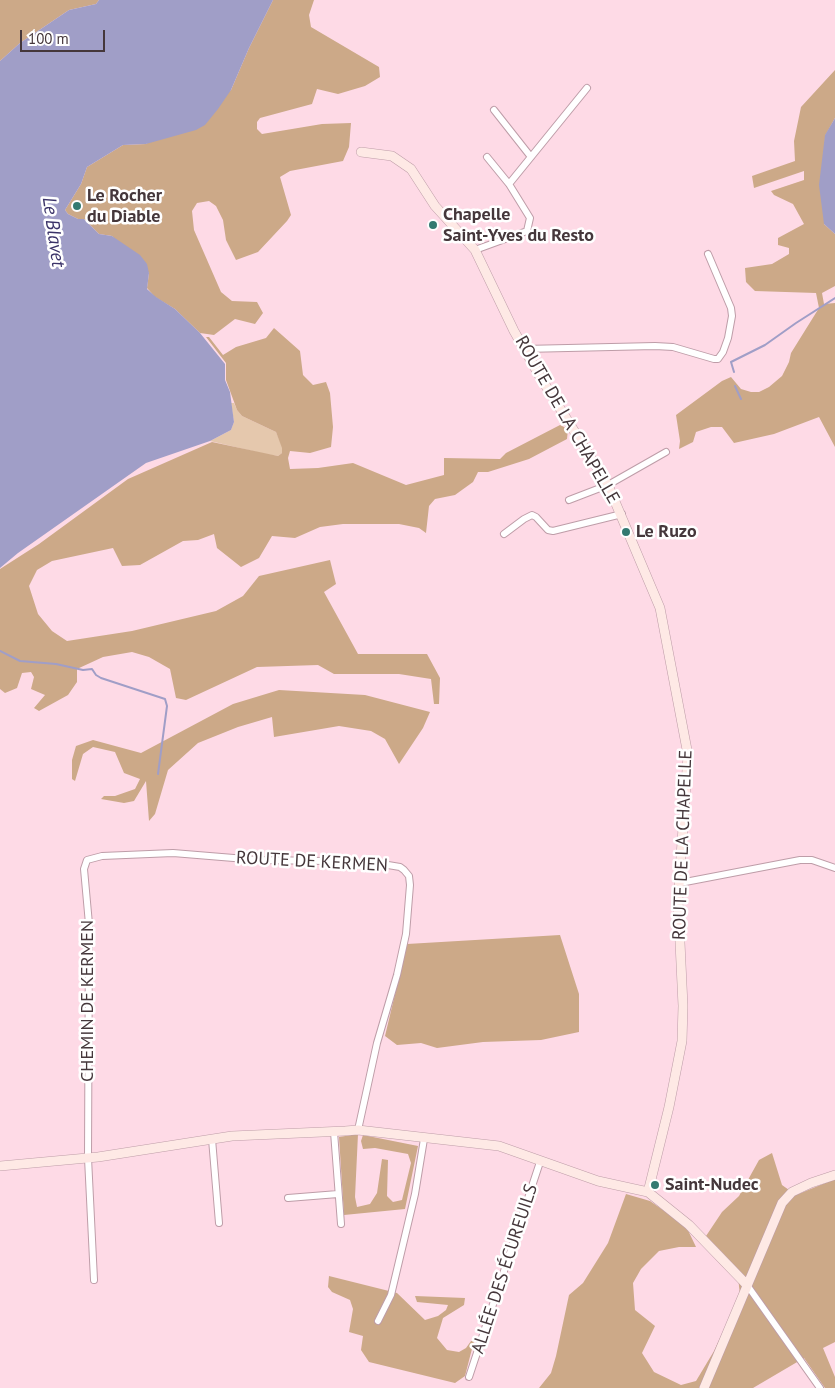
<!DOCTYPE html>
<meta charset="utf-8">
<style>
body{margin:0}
#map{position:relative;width:835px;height:1388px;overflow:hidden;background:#fedae6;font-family:"PT Sans",sans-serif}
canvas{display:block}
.scale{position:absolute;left:20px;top:30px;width:85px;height:22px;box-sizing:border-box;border:2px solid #45373b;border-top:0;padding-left:6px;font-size:15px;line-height:18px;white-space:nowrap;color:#45373b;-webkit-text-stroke:4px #fff;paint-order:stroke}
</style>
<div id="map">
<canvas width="835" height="1388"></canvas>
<div class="scale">100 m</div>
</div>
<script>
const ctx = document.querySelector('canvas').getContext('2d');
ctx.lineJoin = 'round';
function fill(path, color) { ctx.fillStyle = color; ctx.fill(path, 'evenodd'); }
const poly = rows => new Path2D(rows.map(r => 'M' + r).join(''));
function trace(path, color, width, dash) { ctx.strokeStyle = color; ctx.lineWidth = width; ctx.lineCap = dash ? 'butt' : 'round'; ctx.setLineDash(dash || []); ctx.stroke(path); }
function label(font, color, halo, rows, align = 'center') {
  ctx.font = font + ' "PT Sans",sans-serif'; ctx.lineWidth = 5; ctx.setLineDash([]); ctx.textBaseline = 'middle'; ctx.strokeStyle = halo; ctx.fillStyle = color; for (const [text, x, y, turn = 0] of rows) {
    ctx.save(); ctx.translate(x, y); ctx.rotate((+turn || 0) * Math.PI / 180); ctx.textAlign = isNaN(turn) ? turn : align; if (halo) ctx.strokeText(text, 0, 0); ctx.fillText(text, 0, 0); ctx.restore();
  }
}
fill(poly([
 [231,403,234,403,237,410,242,416,276,432,283,448,282,453,278,456,265,454,210,441,231,430,234,422]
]), '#e5c8ad');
fill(poly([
 [0,0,99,0,96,4,69,10,20,43,0,61],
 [273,0,314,0,309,15,311,27,379,67,380,77,365,86,338,94,317,89,312,104,260,118,257,122,257,129,262,134,322,124,351,123,349,147,343,161,290,171,280,177,291,215,287,221,258,252,236,260,226,240,223,220,216,206,209,201,197,203,192,211,194,230,221,292,232,301,257,302,263,313,255,324,235,319,214,335,200,333,175,309,155,297,147,288,149,273,112,236,99,234,84,219,78,219,68,214,65,210,81,184,87,167,123,145,146,144,231,90,249,48],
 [835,70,835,118,825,136,824,224,835,234,835,286,822,293,824,304,835,303,835,447,819,417,774,434,734,443,722,427,711,427,696,432,693,442,679,449,680,441,676,415,722,381,731,377,741,389,751,392,759,392,769,387,782,376,789,362,791,353,819,308,816,293,755,291,746,282,745,268,772,264,789,254,789,248,778,245,778,238,804,224,793,204,774,195,771,191,804,180,804,171,754,188,752,176,795,161,794,141,801,107],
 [274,328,300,351,303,375,313,385,326,382,330,393,333,427,331,447,310,453,290,451,288,458,290,469,318,468,353,463,406,485,444,475,444,458,500,459,506,453,560,425,568,429,567,439,529,459,488,472,478,472,473,482,455,495,435,499,429,506,426,533,419,528,399,524,343,524,320,527,295,538,272,536,259,558,241,567,217,548,214,534,198,540,183,541,140,565,122,566,113,548,52,561,37,570,29,586,38,614,52,631,67,641,132,631,216,611,243,596,259,576,330,560,336,584,324,592,358,654,427,654,440,678,439,704,434,704,431,679,399,674,334,674,318,665,257,667,186,700,176,698,170,669,149,657,132,652,103,657,77,669,77,682,68,695,39,711,34,708,45,695,31,689,34,677,31,672,22,673,17,688,5,693,0,689,0,569,39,544,128,479,212,442,278,456,282,453,282,448,276,432,242,416,237,410,226,380,226,363,206,337,209,337,223,355,236,347,266,338],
 [279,690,365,695,430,712,423,728,399,764,385,739,371,731,339,726,274,737,272,717,238,727,198,743,168,770,155,814,149,821,146,781,134,801,124,803,101,799,104,796,115,796,135,789,140,779,124,773,115,752,93,747,83,754,75,781,72,779,72,760,76,746,93,740,141,753,233,704],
 [560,935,579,994,579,1032,541,1040,483,1042,437,1048,421,1043,397,1045,385,1036,407,944],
 [358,1134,355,1197,357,1207,370,1204,377,1193,382,1159,388,1160,387,1196,393,1202,402,1200,411,1163,408,1154,375,1148,363,1149,361,1141,363,1135,418,1146,405,1209,344,1215,339,1137],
 [772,1153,782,1185,796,1195,835,1179,835,1342,823,1348,835,1377,835,1388,825,1388,804,1358,753,1388,539,1388,551,1373,556,1356,569,1295,583,1283,608,1243,626,1194,650,1201,686,1226,696,1247,679,1247,659,1251,641,1269,633,1283,635,1310,655,1326,642,1353,654,1372,681,1385,696,1381,714,1351,740,1295,737,1268,706,1236,722,1212,739,1196,759,1160],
 [329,1276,397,1293,425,1320,438,1316,446,1310,448,1305,417,1302,415,1296,465,1298,464,1305,443,1318,437,1338,447,1350,459,1352,466,1348,471,1341,474,1341,465,1376,455,1383,369,1362,361,1350,363,1336,349,1332,353,1309,350,1300,332,1292,328,1287]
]), '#cca988');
fill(poly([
 [99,0,273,0,249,48,231,90,218,109,205,125,196,130,146,144,123,145,87,167,81,184,65,210,68,214,78,219,84,219,99,234,112,236,140,255,147,264,149,273,147,289,156,297,175,309,200,333,225,364,225,380,230,392,234,422,231,430,210,441,146,463,18,553,0,568,0,61,20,43,69,10,96,4],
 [835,118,835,234,824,224,819,185,825,135]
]), '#a09ec7');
trace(poly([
 [734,372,731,362,765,345,796,323,835,298],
 [735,386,741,399],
 [0,651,20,661,56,664,83,670,92,669,96,675,101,678,165,699,167,706,158,774]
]), '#a09ec7', 2);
const street = poly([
 [494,110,531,157],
 [509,184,587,88],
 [475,250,527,231,530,218,509,184,487,157],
 [524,349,655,346,673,347,714,359,718,359,723,352,728,338,732,316,731,308,708,254],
 [569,500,608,485,666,452],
 [504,534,524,519,532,515,536,517,548,530,553,531,622,514],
 [680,883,800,860,812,860,835,868],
 [334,1132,341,1224],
 [212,1139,219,1223],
 [288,1198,338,1194],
 [94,1280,88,1158,89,924,84,869,87,860,102,856,173,853,258,860,327,861,388,865,400,867,404,870,409,876,410,885,406,934,397,975,377,1043,358,1130],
 [747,1285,820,1388],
 [378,1321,391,1295,415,1194,424,1139],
 [469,1377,540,1162]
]);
const secondary = poly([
 [361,152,392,156,411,169,435,206,475,250,514,331,539,375,608,485,660,608,688,755,678,900,683,1006,682,1041,669,1107,648,1192],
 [0,1166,98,1157,232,1136,345,1131,358,1130,499,1146,598,1181,648,1192,689,1225,747,1285],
 [704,1388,782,1203,792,1192,811,1183,835,1175]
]);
trace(street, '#be9da8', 8);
trace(secondary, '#be9da8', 10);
trace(street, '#fff', 6);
trace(secondary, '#fee9e5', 9);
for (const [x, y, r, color] of [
 [77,206,5,"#337a71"],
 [433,225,5,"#337a71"],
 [626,532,5,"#337a71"],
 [655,1185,5,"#337a71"]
]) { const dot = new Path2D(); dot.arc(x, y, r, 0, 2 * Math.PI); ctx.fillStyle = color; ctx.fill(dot); trace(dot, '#fff', 2); }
label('bold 18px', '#45373b', '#fff', [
 ["Le Rocher",87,196],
 ["du Diable",87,217],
 ["Chapelle",443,215],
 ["Saint-Yves du Resto",443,236],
 ["Le Ruzo",636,532],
 ["Saint-Nudec",665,1185]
], 'left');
label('18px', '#45373b', '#fff', [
 ["ROUTE DE LA CHAPELLE",567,420,60],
 ["ROUTE DE LA CHAPELLE",683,845,-88],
 ["ROUTE DE KERMEN",312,862,3],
 ["CHEMIN DE KERMEN",88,1001,-90],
 ["ALLÉE DES ÉCUREUILS",505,1269,-72]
]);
label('italic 19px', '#3b3369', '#fff', [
 ["Le Blavet",53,232,82]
]);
</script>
